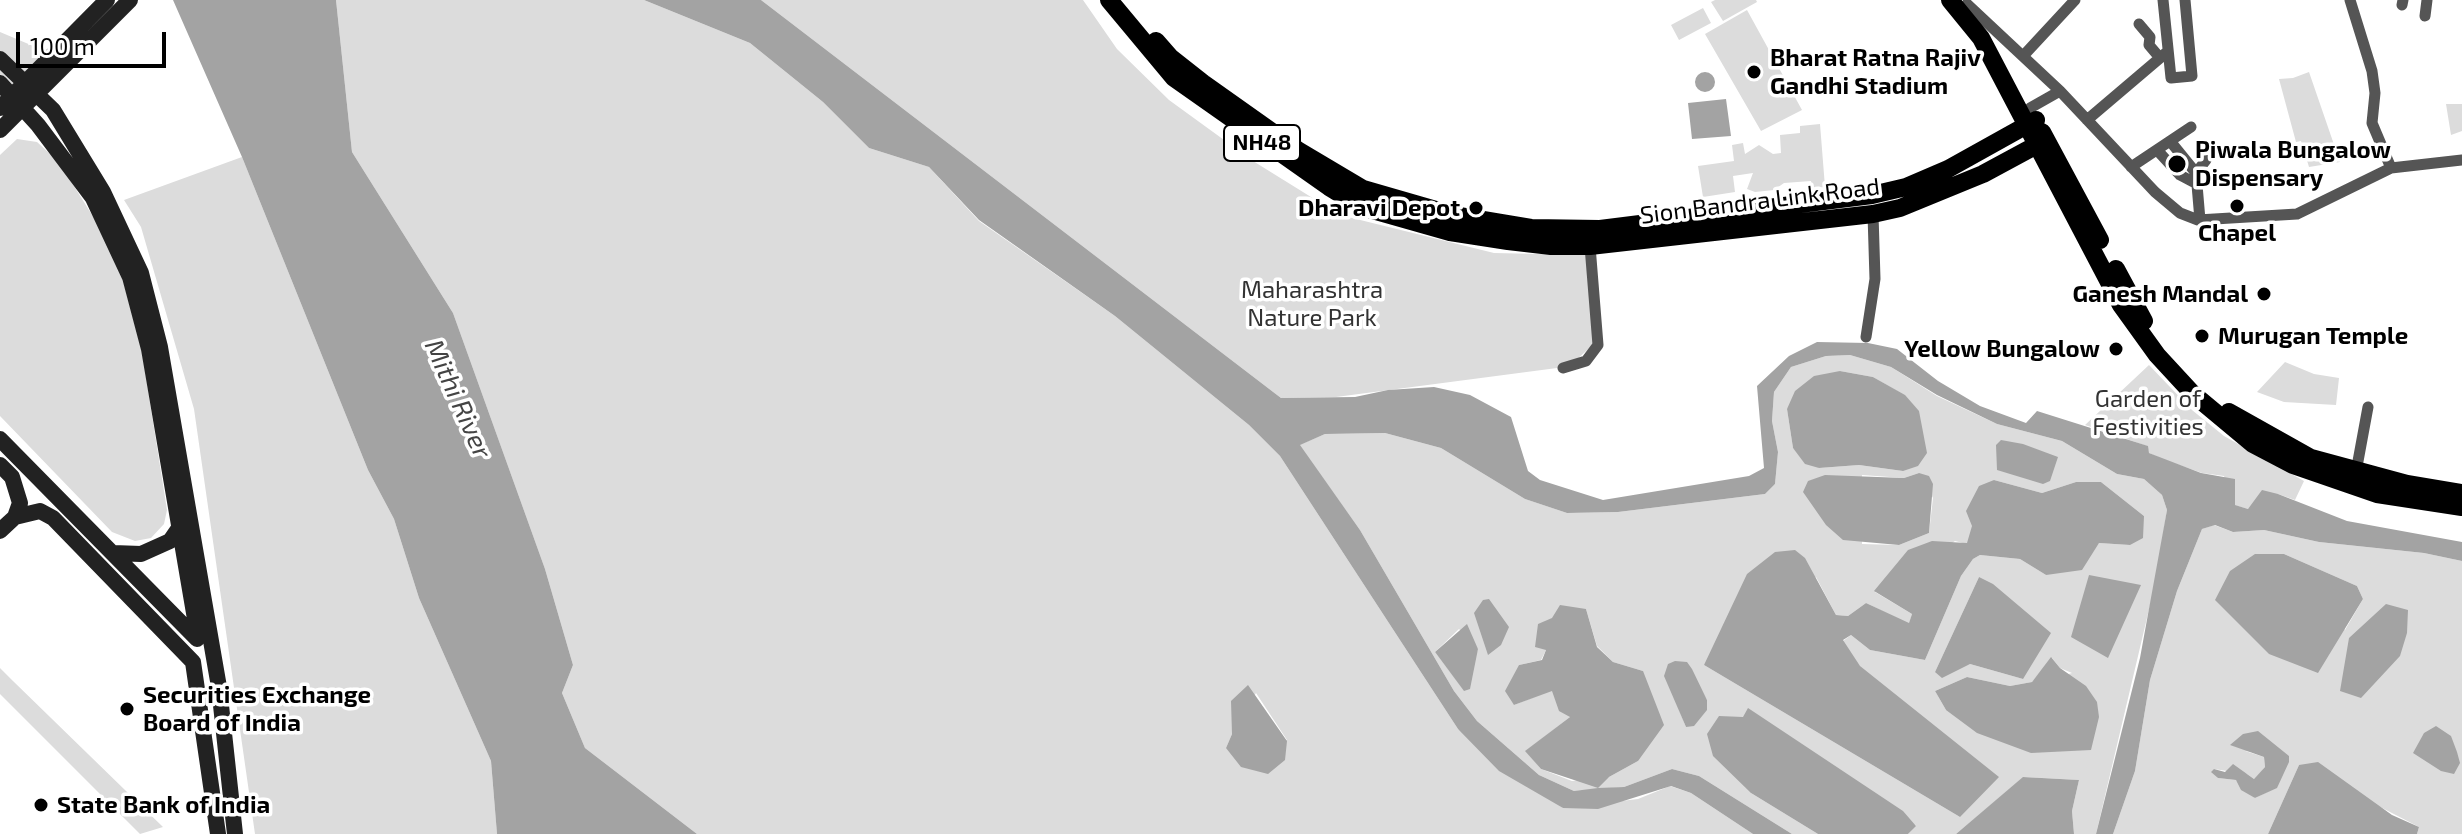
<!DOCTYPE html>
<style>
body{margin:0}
#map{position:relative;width:2462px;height:834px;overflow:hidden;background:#fff;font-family:"Exo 2",sans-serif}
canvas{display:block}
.scale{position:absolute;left:16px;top:32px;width:150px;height:36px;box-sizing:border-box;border:4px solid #000;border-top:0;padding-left:10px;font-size:24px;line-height:28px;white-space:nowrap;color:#000;-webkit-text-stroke:6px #fff;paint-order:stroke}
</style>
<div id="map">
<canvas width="2462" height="834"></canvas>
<div class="scale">100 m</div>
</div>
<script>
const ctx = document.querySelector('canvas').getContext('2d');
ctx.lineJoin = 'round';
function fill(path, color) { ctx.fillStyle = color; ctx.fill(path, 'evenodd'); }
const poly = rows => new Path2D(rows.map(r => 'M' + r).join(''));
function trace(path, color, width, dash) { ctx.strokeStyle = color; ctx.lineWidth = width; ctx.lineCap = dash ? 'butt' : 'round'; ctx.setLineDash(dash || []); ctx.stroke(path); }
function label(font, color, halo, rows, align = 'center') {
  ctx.font = font + ' "Exo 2",sans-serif'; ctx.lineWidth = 7; ctx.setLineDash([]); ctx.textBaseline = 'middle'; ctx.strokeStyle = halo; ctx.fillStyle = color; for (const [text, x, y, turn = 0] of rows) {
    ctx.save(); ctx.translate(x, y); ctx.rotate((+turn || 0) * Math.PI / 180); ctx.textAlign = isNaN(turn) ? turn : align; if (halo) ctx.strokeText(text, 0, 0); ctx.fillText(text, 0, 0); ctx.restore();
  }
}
fill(poly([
 [336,0,644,0,750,43,823,102,869,148,929,167,979,221,1115,316,1249,425,1280,456,1458,729,1563,808,1638,799,1670,786,1691,793,1753,834,697,834,585,748,562,693,573,665,545,569,453,313,352,152],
 [1256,693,1287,740,1226,748,1232,734],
 [761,0,1083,0,1117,49,1169,100,1253,161,1340,215,1494,253,1586,255,1595,343,1575,361,1557,368,1336,397,1281,398],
 [1715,0,1756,0,1757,2,1723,21,1711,2],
 [1703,8,1711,23,1679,40,1671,25],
 [1747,10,1802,110,1761,131,1705,34],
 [0,32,45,51,0,98],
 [2309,72,2340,162,2309,167,2301,141,2296,142,2279,79,2293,78],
 [2446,104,2462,104,2462,131,2451,135],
 [1820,124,1825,187,1812,188,1811,181,1784,183,1774,190,1755,192,1747,189,1753,173,1733,176,1735,192,1703,197,1698,166,1734,161,1732,145,1743,143,1745,154,1759,145,1773,154,1781,153,1780,135,1800,133,1800,126],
 [17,139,37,142,59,162,107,239,122,277,142,352,167,510,164,524,151,538,135,541,112,532,0,416,0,155],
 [242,157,368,470,394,519,419,598,491,761,497,834,255,834,194,409,141,227,124,200],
 [1850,355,1891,367,1937,396,1997,424,2062,441,2117,474,2144,479,2162,495,2167,510,2155,584,2096,834,2074,834,2072,811,2079,780,2024,777,1956,834,1908,834,1916,825,1751,793,1818,834,1792,834,1699,776,1672,769,1624,787,1574,791,1539,775,1477,721,1454,691,1360,530,1299,445,1325,434,1385,433,1441,448,1525,499,1567,513,1618,512,1765,494,1775,484,1778,452,1772,421,1774,392,1791,367,1826,356],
 [1840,371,1873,377,1904,395,1903,471,1859,465,1819,468,1793,448,1787,409],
 [1919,473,1933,498,1929,533,1899,545,1862,544,1862,475,1904,478],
 [1994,480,2042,493,2076,482,2101,482,2144,516,2130,545,2099,543,2046,575,2020,559,1980,555,1973,559,1961,576,1925,660,1870,650,1851,635,1843,641,1859,666,1878,682,1960,817,1704,665,1816,577,1836,615,1848,616,1866,603,1909,624,1912,614,1875,592,1955,541,1967,544],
 [1979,577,2023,679,1970,664,1935,672],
 [1586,609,1597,646,1613,662,1643,671,1638,761,1609,777,1572,781,1541,769,1526,751,1570,717,1552,690,1514,705,1519,665,1541,660,1546,650],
 [1459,629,1478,649,1464,690,1435,652],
 [2052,658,2060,668,2072,673,1946,710,1935,691,1967,677,2010,686,2032,682],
 [1699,686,1707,700,1686,727,1675,700],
 [2285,362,2314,374,2339,378,2336,405,2284,402,2257,392],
 [2149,365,2192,410,2224,436,2304,481,2295,500,2278,494,2248,509,2234,505,2224,476,2202,473,2165,460,2149,453,2147,446,2085,425],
 [2214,525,2233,532,2264,530,2319,542,2424,553,2462,561,2462,834,2417,834,2419,827,2299,765,2268,834,2113,834,2135,771,2150,680,2177,591,2202,529],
 [2284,554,2357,586,2363,599,2345,630],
 [2245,751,2289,756,2277,787,2255,798,2236,780,2218,778,2214,769,2247,774,2254,779,2261,772,2265,767,2264,757],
 [0,668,13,681,163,827,140,834,0,694]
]), '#dcdcdc');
fill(poly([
 [173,0,336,0,352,152,453,313,545,569,573,665,562,693,585,748,697,834,497,834,491,761,419,598,394,519,368,470,242,157],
 [644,0,761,0,1281,398,1355,397,1388,390,1434,387,1470,395,1511,417,1528,471,1540,480,1603,500,1749,476,1764,468,1757,386,1789,356,1817,342,1868,343,1897,349,1938,381,1980,406,2026,423,2037,411,2148,446,2149,453,2201,473,2235,479,2235,505,2248,509,2262,490,2278,494,2347,521,2462,542,2462,561,2424,553,2319,542,2264,530,2233,532,2215,525,2202,529,2177,591,2150,680,2135,771,2113,834,2096,834,2140,658,2167,510,2162,495,2144,479,2117,474,2062,441,1997,424,1937,395,1891,367,1850,355,1826,356,1791,367,1774,392,1772,421,1778,452,1775,484,1765,494,1618,512,1567,513,1525,499,1441,448,1385,433,1325,434,1300,445,1360,530,1454,691,1477,721,1539,775,1574,791,1598,788,1541,769,1525,751,1570,717,1559,711,1552,691,1514,705,1505,691,1519,665,1542,660,1546,650,1535,647,1538,624,1552,618,1560,605,1586,609,1597,647,1613,662,1643,671,1664,725,1638,761,1609,777,1598,788,1624,787,1672,769,1699,776,1792,834,1753,834,1691,793,1671,786,1598,809,1563,808,1499,771,1458,729,1280,456,1249,425,1115,316,979,220,929,167,869,148,823,102,750,43],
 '1695 82a10 10 0 1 1 20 0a10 10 0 1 1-20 0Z',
 [1726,99,1731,136,1692,139,1688,103],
 [1840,371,1873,377,1905,395,1919,411,1927,453,1918,466,1903,471,1859,465,1819,468,1805,464,1793,448,1787,409,1795,391,1814,376],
 [2001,440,2023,444,2058,457,2050,481,2043,484,1997,470,1996,445],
 [1919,473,1929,476,1933,484,1929,533,1899,545,1843,540,1826,525,1803,492,1808,481,1825,475,1904,478],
 [1994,480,2042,493,2076,482,2101,482,2144,516,2143,538,2130,545,2099,543,2082,570,2046,575,2020,559,1980,555,1973,559,1961,576,1925,660,1870,650,1851,635,1843,640,1860,666,1999,777,1960,817,1704,665,1747,574,1775,552,1795,550,1805,558,1836,615,1848,616,1866,603,1909,623,1912,614,1874,591,1908,550,1932,541,1967,543,1972,526,1966,511,1979,486],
 [2255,554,2284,554,2357,586,2363,599,2318,673,2269,654,2215,600,2230,571],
 [2089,575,2141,585,2108,658,2071,637],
 [1979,577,1993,584,2051,633,2023,679,1970,664,1942,678,1935,672],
 [1489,599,1509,627,1501,645,1488,655,1474,613,1483,600],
 [2386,604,2408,610,2407,633,2400,656,2361,698,2340,691,2349,638],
 [1467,624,1478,649,1470,689,1464,691,1435,652],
 [2051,657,2060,668,2086,686,2097,702,2099,717,2091,750,2031,753,1977,733,1946,710,1935,691,1967,677,2010,686,2032,682],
 [1675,661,1687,662,1692,669,1707,700,1707,710,1694,726,1686,727,1664,676,1668,664],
 [1248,685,1287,741,1285,760,1268,774,1241,767,1226,748,1232,734,1231,701],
 [1748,708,1903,811,1916,826,1908,834,1818,834,1751,793,1713,756,1707,734,1719,716,1743,717],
 [2436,726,2451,736,2457,752,2460,763,2454,774,2441,771,2413,753,2424,733],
 [2258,731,2289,756,2289,762,2277,788,2255,798,2241,790,2236,780,2218,778,2211,772,2214,769,2225,772,2233,764,2254,779,2265,767,2264,757,2230,745,2243,734],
 [2318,762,2392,815,2419,827,2417,834,2268,834,2299,765],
 [2023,777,2079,780,2072,811,2074,834,1956,834]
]), '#a3a3a3');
trace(poly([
 [2163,0,2171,78,2192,76,2185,0],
 [2350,0,2372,71,2375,93,2372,123,2391,168],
 [1967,4,2060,91,2155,192,2180,213,2198,220,2297,214,2391,168,2462,160],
 [2402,5,2403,0],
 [2425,16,2427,0],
 [2139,24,2150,37,2149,45,2160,58],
 [2024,55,2075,0],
 [2030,108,2060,91],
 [2087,120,2167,52],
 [2170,141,2196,173],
 [2157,150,2180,175,2197,184],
 [2131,167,2191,127],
 [2200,220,2196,173,2206,160],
 [1866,337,1875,279,1873,214],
 [1563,368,1586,361,1598,345,1590,246],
 [2356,472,2368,407]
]), '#555', 11);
trace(poly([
 [0,59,53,110,103,192,141,273,160,347,219,687,235,834],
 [0,83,38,125,93,198,130,277,149,349,195,619,193,634],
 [0,108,107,0],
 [0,130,130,0],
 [0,439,197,639],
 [0,465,12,477,20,503,15,517,0,531],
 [15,517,40,511,53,518,193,662,218,834],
 [113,553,141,554,170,541,179,528]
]), '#222', 16);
trace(poly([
 [1109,0,1174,78,1329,187,1362,207,1450,232,1508,241,1551,246,1590,246,1873,214,1900,208,1983,174,2046,140],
 [1950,0,1981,38,2121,305,2157,355,2193,394,2253,444,2293,465,2377,494,2462,507],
 [1156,41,1170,57,1203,83,1299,151,1363,189,1453,215,1531,228,1600,229,1872,195,1906,187,1948,169,2036,120],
 [2042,132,2100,240],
 [2116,269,2144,321],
 [2229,412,2311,458,2407,484,2462,493]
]), '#000', 18);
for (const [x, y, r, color] of [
 [1754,72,8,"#000"],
 [2177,164,10,"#000"],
 [2237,206,8,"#000"],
 [1476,208,8,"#000"],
 [2264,294,8,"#000"],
 [2202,336,8,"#000"],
 [2116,349,8,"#000"],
 [127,709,8,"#000"],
 [41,805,8,"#000"]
]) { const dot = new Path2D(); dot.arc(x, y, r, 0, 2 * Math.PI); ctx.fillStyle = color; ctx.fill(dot); trace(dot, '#fff', 3); }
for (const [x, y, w] of [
 [1262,143,76]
]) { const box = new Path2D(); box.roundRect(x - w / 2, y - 18, w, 36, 6); ctx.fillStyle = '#fff'; ctx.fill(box); trace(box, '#000', 2); }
label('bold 22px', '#000', null, [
 ["NH48",1262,143]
]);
label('bold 24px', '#000', '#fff', [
 ["Bharat Ratna Rajiv",1770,58],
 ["Gandhi Stadium",1770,86],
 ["Piwala Bungalow",2195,150],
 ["Dispensary",2195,178],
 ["Dharavi Depot",1460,208,"right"],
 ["Chapel",2237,233,"center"],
 ["Ganesh Mandal",2248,294,"right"],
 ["Murugan Temple",2218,336],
 ["Yellow Bungalow",2100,349,"right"],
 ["Securities Exchange",143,695],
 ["Board of India",143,723],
 ["State Bank of India",57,805]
], 'left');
label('24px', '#000', '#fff', [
 ["Sion Bandra Link Road",1760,201,-7]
]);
label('24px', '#333', '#fff', [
 ["Maharashtra",1312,290],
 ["Nature Park",1312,318],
 ["Garden of",2148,399],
 ["Festivities",2148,427]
]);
label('italic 26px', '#444', '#fff', [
 ["Mithi River",458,399,66]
]);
</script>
